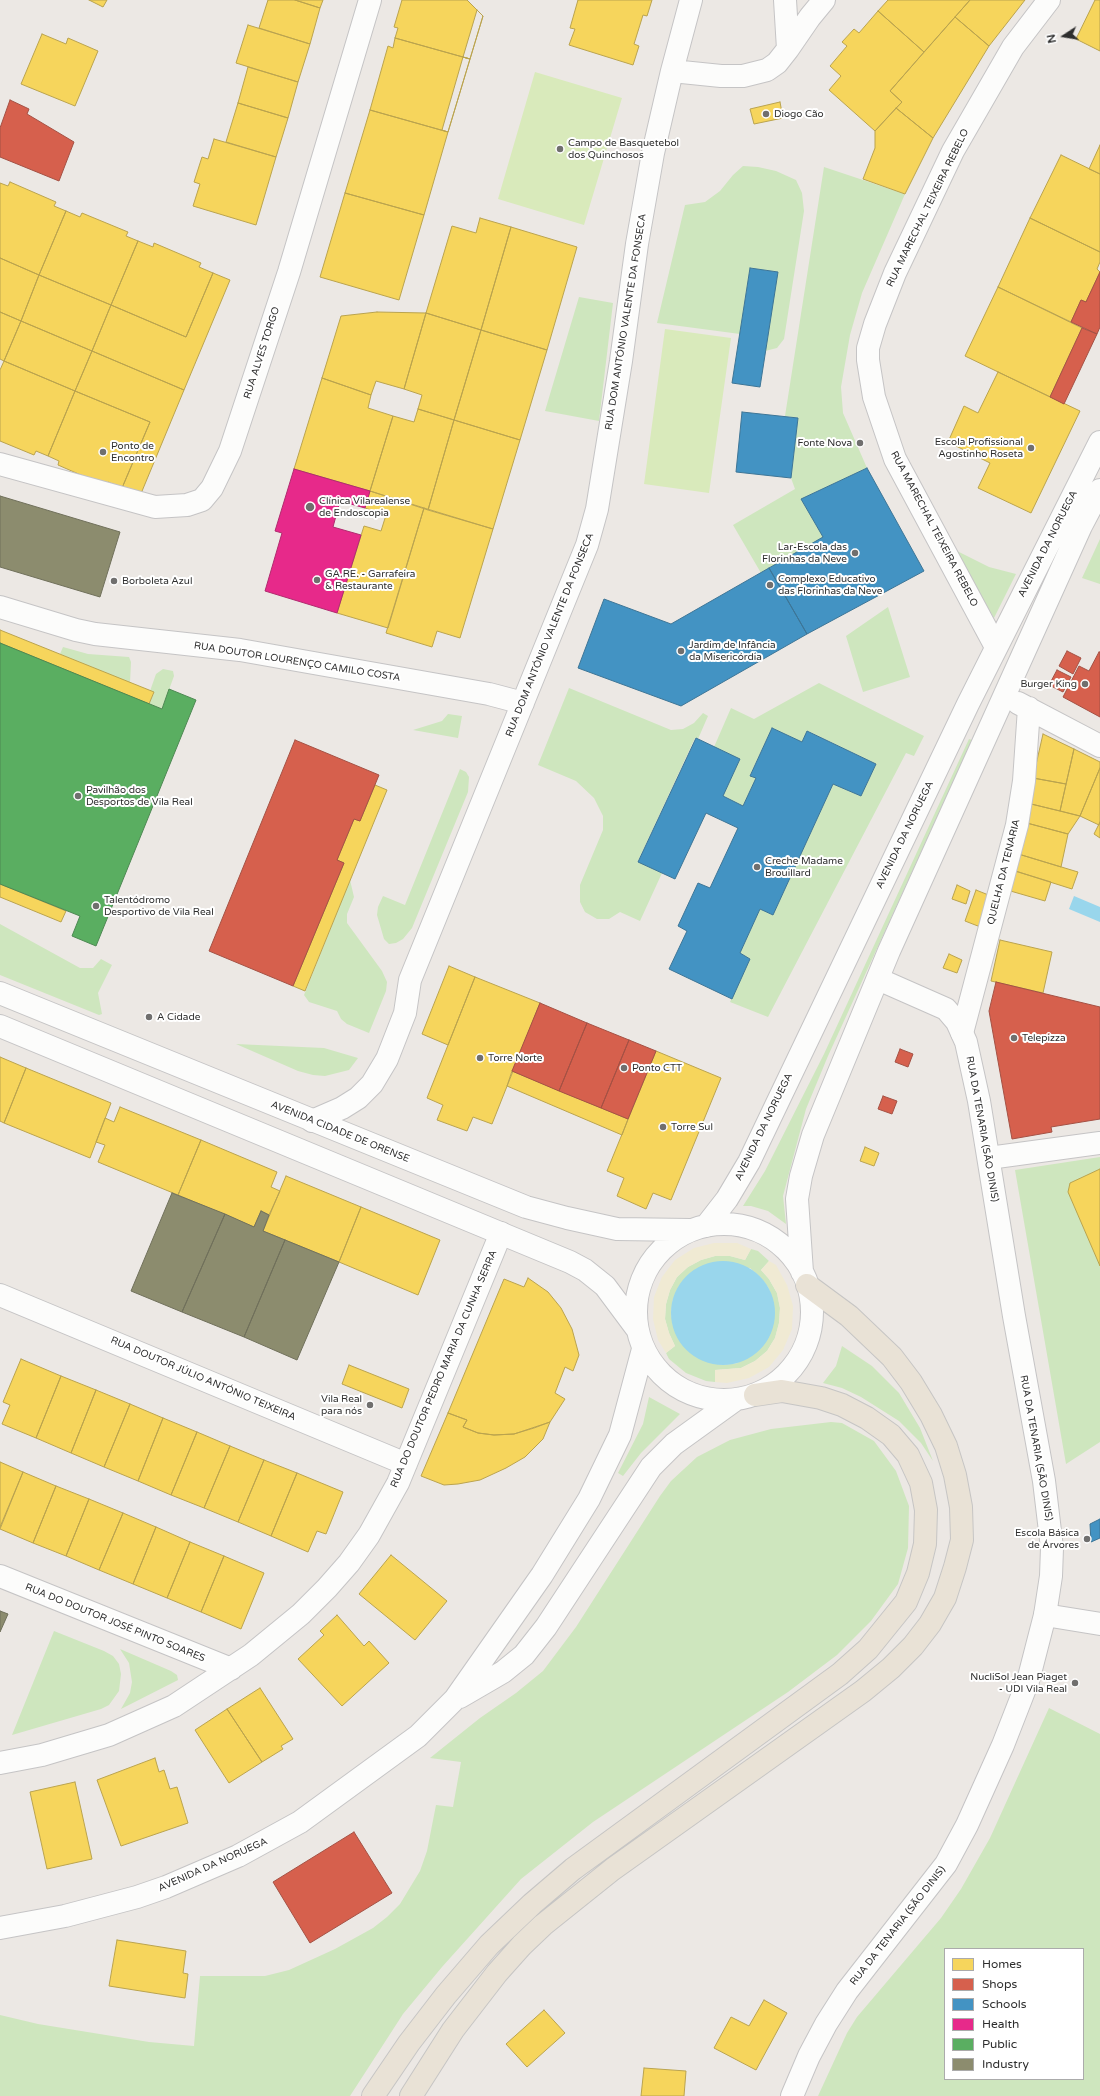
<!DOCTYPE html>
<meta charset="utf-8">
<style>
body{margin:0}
#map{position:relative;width:1100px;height:2096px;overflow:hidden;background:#ece8e4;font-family:"Varela Round",sans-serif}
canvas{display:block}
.legend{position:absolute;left:944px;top:1948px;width:140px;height:132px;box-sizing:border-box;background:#fff;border:1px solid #ababab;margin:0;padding:5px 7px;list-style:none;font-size:12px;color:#2e2e2e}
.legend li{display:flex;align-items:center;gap:8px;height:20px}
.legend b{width:20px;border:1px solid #ababab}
.north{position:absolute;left:1044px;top:16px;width:40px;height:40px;-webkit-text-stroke:3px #fff;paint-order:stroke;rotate:258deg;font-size:11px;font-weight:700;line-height:16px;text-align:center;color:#2e2e2e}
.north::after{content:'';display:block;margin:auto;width:14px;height:18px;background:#2e2e2e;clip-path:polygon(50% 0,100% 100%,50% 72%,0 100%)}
</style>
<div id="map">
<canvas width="1100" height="2096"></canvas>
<ul class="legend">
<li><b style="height:11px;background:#f6d55c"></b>Homes</li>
<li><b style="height:11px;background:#d6604d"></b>Shops</li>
<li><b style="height:11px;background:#4393c3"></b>Schools</li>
<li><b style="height:11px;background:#e7298a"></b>Health</li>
<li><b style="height:11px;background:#5aae61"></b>Public</li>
<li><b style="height:11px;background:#8c8c6e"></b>Industry</li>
</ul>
<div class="north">N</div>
</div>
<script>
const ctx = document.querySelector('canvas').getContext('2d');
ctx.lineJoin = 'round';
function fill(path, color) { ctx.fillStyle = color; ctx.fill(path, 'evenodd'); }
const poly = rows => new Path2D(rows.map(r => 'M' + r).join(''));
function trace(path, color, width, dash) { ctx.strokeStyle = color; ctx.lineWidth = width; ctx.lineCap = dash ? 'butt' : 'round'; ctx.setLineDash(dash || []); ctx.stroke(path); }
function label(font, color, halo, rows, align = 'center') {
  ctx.font = font + ' "Varela Round",sans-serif'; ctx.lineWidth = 4; ctx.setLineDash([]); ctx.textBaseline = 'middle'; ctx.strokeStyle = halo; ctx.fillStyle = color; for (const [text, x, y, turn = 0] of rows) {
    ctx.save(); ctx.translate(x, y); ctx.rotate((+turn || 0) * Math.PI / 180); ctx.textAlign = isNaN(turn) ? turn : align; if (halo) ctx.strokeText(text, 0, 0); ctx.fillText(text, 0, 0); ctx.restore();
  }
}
fill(poly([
 [743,166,758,167,776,171,796,180,802,193,804,211,784,339,777,348,765,351,777,272,750,268,740,334,657,323,685,205,705,202,720,191,733,175],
 [824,167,905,194,862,293,850,335,841,387,843,413,867,468,801,499,823,537,761,573,733,525,795,489,791,478,798,418,785,416],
 [579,297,613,303,599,421,545,411],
 [1100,539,1100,584,1082,578],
 [953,549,989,567,1016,574,994,618],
 [888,607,910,677,863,692,846,636],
 [63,647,88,654,129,657,131,662,130,683,60,654],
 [163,669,173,671,174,676,162,709,149,704,154,693,150,691,156,674],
 [819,683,924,736,914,756,906,753,768,1017,730,1002,750,959,740,953,760,909,773,915,833,784,861,796,876,764,808,731,802,742,772,728,750,775,756,778,743,806,723,796,740,759,714,747,731,708,754,719],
 [569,688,671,730,683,729,694,723,703,713,708,716,698,739,695,738,638,861,662,873,640,921,620,912,609,919,597,919,585,912,580,902,580,885,603,830,603,816,594,798,576,781,538,765],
 [448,714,462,716,458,738,413,730,442,721],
 [969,739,972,740,828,1056,806,1109,783,1196,786,1224,768,1211,751,1206,743,1206,765,1171,824,1054],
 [460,769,466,772,469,777,468,792,412,928,403,939,396,943,389,944,384,939,377,915,378,907,383,896,405,905],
 [350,880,354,897,347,914,347,923,382,971,387,982,386,991,369,1033,347,1024,341,1019,337,1011,309,1002,304,995],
 [0,924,80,968,93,968,101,959,112,965,98,993,102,1014,99,1015,0,975],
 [236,1044,324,1048,358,1058,349,1070,325,1076,313,1075,298,1071],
 [1100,1157,1100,1442,1066,1464,1015,1170],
 [751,1249,758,1251,769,1261,761,1270,769,1279,777,1293,780,1308,779,1323,775,1338,767,1351,755,1361,741,1368,715,1370,715,1382,706,1381,686,1373,669,1359,666,1353,675,1346,669,1333,665,1319,666,1304,670,1290,677,1277,688,1267,701,1260,715,1256,730,1256,745,1260],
 [750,1268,760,1277,768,1287,773,1300,738,1363,724,1365,711,1363,673,1326,671,1312,673,1299],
 [842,1346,872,1366,899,1393,920,1428,933,1461,921,1443,899,1421,861,1397,842,1388,823,1383,836,1366],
 [649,1397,680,1414,641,1453,623,1476,618,1473,643,1424],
 [831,1422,842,1423,874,1441,896,1471,909,1506,908,1548,898,1584,871,1621,837,1655,788,1692,593,1822,521,1879,442,1967,403,2014,350,2096,0,2096,0,2015,38,2024,149,2042,194,2046,200,1976,265,1976,289,1970,335,1949,373,1928,387,1917,400,1904,420,1871,427,1851,436,1805,453,1807,461,1762,430,1758,480,1718,516,1693,543,1671,576,1627,660,1496,671,1481,697,1457,730,1440,771,1429],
 [54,1631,104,1651,113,1656,119,1664,121,1674,119,1691,109,1705,101,1709,12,1735],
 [120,1649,171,1671,177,1675,178,1680,121,1709,130,1693,132,1682,129,1663],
 [1049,1708,1100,1734,1100,2096,818,2096,847,2033,857,2017,941,1918,961,1889,990,1838],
 [945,1949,1083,1949,1083,2079,945,2079]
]), '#cee6be');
fill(poly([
 [714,1243,737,1243,751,1249,745,1260,730,1256,715,1256,701,1260,688,1267,677,1277,670,1290,666,1304,665,1319,669,1333,675,1346,666,1353,658,1340,653,1319,654,1297,662,1277,675,1260,694,1248],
 [769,1261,776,1265,787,1285,793,1306,792,1329,783,1350,769,1367,749,1378,727,1383,715,1382,715,1370,741,1368,755,1361,767,1351,775,1338,779,1323,780,1308,777,1293,769,1279,761,1270]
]), '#f0ead3');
fill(poly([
 [535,72,622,98,584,225,498,199],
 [665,329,731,338,709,493,644,484]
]), '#d9eabb');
fill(poly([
 [1074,896,1100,907,1100,922,1069,909],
 '671 1313a52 52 0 1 1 104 0a52 52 0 1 1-104 0Z'
]), '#99d6ec');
const homes = poly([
 [89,0,107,0,103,7,89,0],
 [268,0,295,0,320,8,310,44,259,28,268,0],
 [295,0,323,0,320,8,295,0],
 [402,0,467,0,483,16,470,59,395,38,398,28,394,27,402,0],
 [578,0,652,0,647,16,643,15,634,44,639,46,633,65,569,45,575,29,570,28,578,0],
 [888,0,970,0,924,52,878,11,888,0],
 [970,0,1025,0,989,46,955,17,970,0],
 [1095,0,1100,0,1100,51,1076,39,1095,0],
 [477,10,483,16,470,59,463,57,477,10],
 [878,11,924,52,890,91,902,102,875,131,829,90,841,76,830,66,847,46,842,42,854,29,859,33,878,11],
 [955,17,989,46,933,138,896,108,902,102,890,91,955,17],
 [248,25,310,44,298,82,236,63,248,25],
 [42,34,66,44,68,38,98,51,75,106,21,84,42,34],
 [395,38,470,59,448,132,370,110,388,46,393,48,395,38],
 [463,57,470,59,448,132,442,130,463,57],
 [248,67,298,82,288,118,238,103,248,67],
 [780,102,783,118,754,124,750,109,780,102],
 [238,103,288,118,276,157,226,142,238,103],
 [896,108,933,138,905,194,863,179,875,148,875,131,896,108],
 [370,110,448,132,424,215,345,193,370,110],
 [214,139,276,157,256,225,193,206,200,184,194,182,202,157,208,159,214,139],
 [1100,145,1100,174,1089,169,1100,145],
 [1061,155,1100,174,1100,252,1030,218,1061,155],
 [10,182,56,202,54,206,66,211,39,275,0,258,0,183,8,186,10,182],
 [345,193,424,215,399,300,320,277,345,193],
 [66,211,80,217,82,213,128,232,126,236,138,241,111,305,39,275,66,211],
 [480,218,511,227,481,330,426,313,452,226,476,233,480,218],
 [1030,218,1100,252,1100,262,1097,269,1100,272,1086,302,1081,300,1071,322,998,287,1030,218],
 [511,227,577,247,547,350,481,330,511,227],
 [138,241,153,247,154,243,201,263,199,267,213,273,186,337,111,305,138,241],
 [0,258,39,275,21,321,0,312,0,258],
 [213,273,230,280,184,390,92,351,111,305,186,337,213,273],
 [39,275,111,305,92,351,21,321,39,275],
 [998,287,1082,328,1050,397,965,356,998,287],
 [0,312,21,321,4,361,0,359,0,312],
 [377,312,426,313,404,389,376,381,371,395,322,378,341,316,377,312],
 [426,313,481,330,454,420,418,409,422,395,404,389,426,313],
 [21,321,92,351,75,391,4,361,21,321],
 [481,330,547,350,520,440,454,420,481,330],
 [92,351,184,390,140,496,122,488,150,422,75,391,92,351],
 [4,361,75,391,48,456,36,451,34,455,0,441,0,370,4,361],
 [998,372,1080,411,1031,513,978,488,990,463,948,442,964,406,978,413,998,372],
 [322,378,371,395,368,408,393,416,370,491,294,469,322,378],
 [75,391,150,422,122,488,108,482,106,486,58,465,59,461,48,456,75,391],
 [418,409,454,420,428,510,370,491,393,416,414,422,418,409],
 [454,420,520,440,493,529,428,510,454,420],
 [370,491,424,508,388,628,337,613,364,526,381,531,386,515,365,508,370,491],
 [424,508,493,529,460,638,437,631,432,647,386,633,424,508],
 [0,630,154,692,149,704,0,643,0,630],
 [1043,734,1074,749,1066,784,1033,778,1043,734],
 [1074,749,1100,762,1100,768,1080,816,1060,811,1074,749],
 [1100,768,1100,822,1099,825,1080,816,1100,768],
 [1033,778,1066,784,1060,811,1027,803,1033,778],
 [375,785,387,790,305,991,293,986,344,863,337,860,354,819,360,821,375,785],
 [1027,803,1060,811,1080,816,1068,834,1023,822,1027,803],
 [1023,822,1068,834,1061,867,1015,853,1023,822],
 [1100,822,1100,838,1094,834,1100,822],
 [1015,853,1078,872,1072,889,1012,870,1015,853],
 [1012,870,1051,882,1045,901,1007,890,1012,870],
 [0,884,66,911,61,922,0,897,0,884],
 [957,885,970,891,966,904,952,899,957,885],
 [976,890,991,896,983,928,965,921,976,890],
 [1000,940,1052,952,1043,993,991,981,1000,940],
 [949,954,962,960,957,973,943,968,949,954],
 [449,966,475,977,448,1045,422,1034,449,966],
 [475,977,540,1003,492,1124,473,1117,467,1131,437,1120,443,1105,427,1098,475,977],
 [1054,1021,1055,1038,1039,1045,1025,1035,1054,1021],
 [1082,1026,1100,1068,1100,1092,1038,1120,1010,1058,1082,1026],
 [656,1051,721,1078,671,1200,653,1193,646,1209,617,1196,624,1178,607,1171,656,1051],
 [0,1057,26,1068,4,1123,0,1121,0,1057],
 [26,1068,111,1103,90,1158,4,1123,26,1068],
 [512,1071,628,1119,622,1135,507,1086,512,1071],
 [120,1107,201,1140,178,1195,98,1162,105,1145,96,1142,105,1118,114,1122,120,1107],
 [201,1140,277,1172,271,1187,280,1191,269,1215,261,1211,254,1227,178,1195,201,1140],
 [865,1147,879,1153,874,1166,860,1161,865,1147],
 [1100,1169,1100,1266,1068,1192,1070,1183,1100,1169],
 [286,1176,361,1207,339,1262,263,1231,286,1176],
 [361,1207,440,1240,418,1295,339,1262,361,1207],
 [528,1278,548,1292,561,1308,572,1329,579,1355,573,1371,565,1367,555,1393,565,1399,550,1422,534,1428,514,1434,494,1435,478,1433,463,1427,467,1420,448,1413,504,1279,524,1287,528,1278],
 [21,1359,61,1376,36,1438,2,1424,10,1405,3,1402,21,1359],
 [349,1365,409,1389,402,1408,342,1384,349,1365],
 [61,1376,96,1390,71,1453,36,1438,61,1376],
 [96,1390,130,1404,104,1467,71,1453,96,1390],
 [130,1404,163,1418,138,1481,104,1467,130,1404],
 [448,1413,467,1420,463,1427,478,1433,494,1435,514,1434,550,1422,543,1439,525,1457,506,1468,480,1480,458,1484,444,1485,421,1476,448,1413],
 [163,1418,197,1432,171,1495,138,1481,163,1418],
 [197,1432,230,1446,204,1508,171,1495,197,1432],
 [230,1446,264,1460,238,1522,204,1508,230,1446],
 [264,1460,297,1473,271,1536,238,1522,264,1460],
 [0,1462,23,1472,0,1527,0,1462],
 [23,1472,56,1486,33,1543,0,1529,23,1472],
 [297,1473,343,1492,326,1534,317,1531,308,1552,271,1536,297,1473],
 [56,1486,89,1499,66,1556,33,1543,56,1486],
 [89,1499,123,1513,99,1570,66,1556,89,1499],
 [123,1513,156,1527,133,1584,99,1570,123,1513],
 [156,1527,190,1542,167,1598,133,1584,156,1527],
 [190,1542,224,1556,201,1612,167,1598,190,1542],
 [391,1555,447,1601,415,1640,359,1594,391,1555],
 [224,1556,264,1573,241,1629,201,1612,224,1556],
 [337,1615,364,1646,369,1641,389,1663,342,1706,298,1659,324,1635,320,1631,337,1615],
 [260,1688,293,1739,281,1746,283,1749,262,1762,227,1709,260,1688],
 [227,1709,262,1762,229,1783,195,1730,227,1709],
 [155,1758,159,1772,164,1770,170,1789,177,1787,188,1823,121,1846,97,1780,155,1758],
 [75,1782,92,1859,47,1869,30,1792,75,1782],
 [117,1940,186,1951,183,1973,188,1974,185,1998,109,1986,117,1940],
 [764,2000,787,2013,756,2070,714,2048,731,2017,749,2026,764,2000],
 [544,2010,565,2033,527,2067,506,2044,544,2010],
 [644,2068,686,2071,684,2096,641,2096,644,2068]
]);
fill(homes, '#f6d55c');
trace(homes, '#baa34e', 1);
const shops = poly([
 [10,100,29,109,27,114,74,142,59,181,0,157,0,128,10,100],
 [1100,272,1100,327,1097,334,1071,322,1081,300,1086,302,1100,272],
 [1082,328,1097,334,1064,404,1050,397,1082,328],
 [1067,651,1081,658,1073,674,1059,666,1067,651],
 [1099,652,1100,652,1100,717,1063,697,1079,666,1089,671,1099,652],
 [1057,670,1071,677,1063,692,1049,685,1057,670],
 [295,740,379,775,360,821,354,819,337,860,344,863,293,986,209,951,295,740],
 [996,982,1100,1007,1100,1119,1051,1127,1052,1132,1012,1139,989,1011,996,982],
 [540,1003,587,1023,559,1091,512,1071,540,1003],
 [587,1023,629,1040,601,1108,559,1091,587,1023],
 [629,1040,656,1051,628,1119,601,1108,629,1040],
 [900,1049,913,1054,908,1067,895,1062,900,1049],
 [883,1096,897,1101,892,1114,878,1109,883,1096],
 [354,1832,392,1893,310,1943,273,1882,354,1832]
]);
fill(shops, '#d6604d');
trace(shops, '#a45144', 1);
const schools = poly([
 [750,268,778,272,760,387,732,383,750,268],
 [742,412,798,418,791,478,736,472,742,412],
 [867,468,924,571,807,634,769,568,823,537,801,499,867,468],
 [769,568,807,634,681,706,578,668,604,599,671,624,769,568],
 [772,728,802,742,807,731,876,764,861,796,833,784,773,915,760,909,740,953,750,959,732,999,669,969,687,931,678,926,698,883,710,888,738,828,706,813,675,879,638,862,696,738,740,759,723,796,743,806,756,778,750,776,772,728],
 [1100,1519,1100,1538,1091,1542,1090,1524,1100,1519]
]);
fill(schools, '#4393c3');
trace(schools, '#3d7596', 1);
const health = poly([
 [294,469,370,491,365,508,340,501,333,527,361,535,337,613,265,591,282,533,275,531,294,469]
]);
fill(health, '#e7298a');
trace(health, '#b02a6e', 1);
const public = poly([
 [0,643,162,709,169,689,196,700,96,946,72,936,80,916,0,884,0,643]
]);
fill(public, '#5aae61');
trace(public, '#4d8852', 1);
const industry = poly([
 [0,496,120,532,100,597,0,567,0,496],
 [172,1193,225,1214,182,1312,131,1291,172,1193],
 [261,1211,269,1215,263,1231,285,1240,244,1337,182,1312,225,1214,254,1227,261,1211],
 [285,1240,339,1262,297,1360,244,1337,285,1240],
 [0,1611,8,1614,0,1632,0,1611]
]);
fill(industry, '#8c8c6e');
trace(industry, '#70705b', 1);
const minor = poly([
 [785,0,788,49,810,17,824,0],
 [672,71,721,76,743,76,767,70,777,63,788,49],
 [0,464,155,507,187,505,202,500,212,488,230,451,289,272,370,0],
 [0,607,76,630,95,634,240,650,489,694,523,703],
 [996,647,895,459,874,397,868,360,868,348,875,324,895,273,953,151,1013,47,1049,0],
 [1018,703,1100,746],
 [962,1033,1017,825,1024,781,1029,708],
 [312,1121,342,1108,358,1098,372,1084,387,1059,405,1013,410,980,587,545,597,509,621,361,637,244,653,153,672,71,691,0],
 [989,1158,1100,1143],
 [0,1295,406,1464],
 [0,1576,231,1669],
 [1045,1615,1100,1624],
 [0,1763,42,1755,109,1735,174,1706,251,1655,301,1614,327,1588,349,1563,369,1535,398,1483,501,1233]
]);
const tertiary = poly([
 [792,2096,809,2056,826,2024,847,1991,946,1864,967,1825,1003,1745,1028,1681,1045,1615,1051,1576,1052,1548,1044,1481,1014,1316,979,1101,966,1042,957,1022,946,1009,878,979]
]);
const secondary = poly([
 [0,993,526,1207,567,1218,617,1229,690,1230],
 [0,1026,570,1262,585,1270,605,1286,637,1329],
 '636 1312a88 88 0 1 1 176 0a88 88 0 1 1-176 0Z',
 [706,1226,727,1199,749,1162,968,704,1100,442],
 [802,1272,797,1199,801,1176,813,1135,889,951,1081,526,1100,490],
 [460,1697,503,1672,524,1655,546,1627,651,1467,674,1444,735,1400],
 [0,1928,65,1916,137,1897,166,1887,238,1856,300,1822,418,1736,455,1699,542,1575,589,1499,620,1435,643,1349]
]);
const trunk = poly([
 [373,2096,409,2043,446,1995,489,1945,532,1904,573,1869,840,1674,868,1649,906,1602,918,1573,925,1544,926,1510,921,1483,908,1455,891,1435,867,1418,842,1405,821,1398,782,1391,755,1395],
 [411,2096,453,2030,497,1973,522,1945,543,1925,613,1869,863,1691,891,1668,913,1646,930,1624,945,1598,955,1567,962,1540,961,1507,955,1475,946,1446,931,1415,911,1382,892,1357,849,1316,807,1285]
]);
trace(minor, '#c5c4c5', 24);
trace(tertiary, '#c5c4c5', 24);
trace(secondary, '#c5c4c5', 24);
trace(trunk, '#c6c5c4', 24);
trace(minor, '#fcfcfb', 22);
trace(tertiary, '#fcfcfb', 22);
trace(secondary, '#fcfcfb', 22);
trace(trunk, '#e9e2d6', 22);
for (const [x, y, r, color] of [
 [766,114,4,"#706f6e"],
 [560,149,4,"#706f6e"],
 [860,443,4,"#706f6e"],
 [1031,448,4,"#706f6e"],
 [103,452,4,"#706f6e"],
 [310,507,5,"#706f6e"],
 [855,553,4,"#706f6e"],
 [317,580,4,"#706f6e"],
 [114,581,4,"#706f6e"],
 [770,585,4,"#706f6e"],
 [681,651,4,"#706f6e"],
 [1085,684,4,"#706f6e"],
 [78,796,4,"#706f6e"],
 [757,867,4,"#706f6e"],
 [96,906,4,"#706f6e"],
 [149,1017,4,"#706f6e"],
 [1014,1038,4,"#706f6e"],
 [480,1058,4,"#706f6e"],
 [624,1068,4,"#706f6e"],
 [663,1127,4,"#706f6e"],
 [370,1405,4,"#706f6e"],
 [1087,1539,4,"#706f6e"],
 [1075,1683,4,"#706f6e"]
]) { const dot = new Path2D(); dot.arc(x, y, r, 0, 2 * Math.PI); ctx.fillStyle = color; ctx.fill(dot); trace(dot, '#fff', 1.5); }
label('10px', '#2e2e2e', '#fff', [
 ["Diogo Cão",774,114],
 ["Campo de Basquetebol",568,143],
 ["dos Quinchosos",568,155],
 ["Escola Profissional",1023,442,"right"],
 ["Agostinho Roseta",1023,454,"right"],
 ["Fonte Nova",852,443,"right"],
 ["Ponto de",111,446],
 ["Encontro",111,458],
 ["Clínica Vilarealense",319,501],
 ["de Endoscopia",319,513],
 ["Lar-Escola das",847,547,"right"],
 ["Florinhas da Neve",847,559,"right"],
 ["GA.RE. - Garrafeira",325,574],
 ["& Restaurante",325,586],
 ["Complexo Educativo",778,579],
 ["das Florinhas da Neve",778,591],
 ["Borboleta Azul",122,581],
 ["Jardim de Infância",689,645],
 ["da Misericórdia",689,657],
 ["Burger King",1077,684,"right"],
 ["Pavilhão dos",86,790],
 ["Desportos de Vila Real",86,802],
 ["Creche Madame",765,861],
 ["Brouillard",765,873],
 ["Talentódromo",104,900],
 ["Desportivo de Vila Real",104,912],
 ["A Cidade",157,1017],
 ["Telepizza",1022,1038],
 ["Torre Norte",488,1058],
 ["Ponto CTT",632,1068],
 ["Torre Sul",671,1127],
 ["Vila Real",362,1399,"right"],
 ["para nós",362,1411,"right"],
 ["Escola Básica",1079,1533,"right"],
 ["de Árvores",1079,1545,"right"],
 ["NucliSol Jean Piaget",1067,1677,"right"],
 ["- UDI Vila Real",1067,1689,"right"]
], 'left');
label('10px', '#2e2e2e', '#fff', [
 ["RUA MARECHAL TEIXEIRA REBELO",928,208,-64],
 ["RUA DOM ANTÓNIO VALENTE DA FONSECA",626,322,-81],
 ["RUA ALVES TORGO",262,353,-72],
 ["RUA MARECHAL TEIXEIRA REBELO",934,529,62],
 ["AVENIDA DA NORUEGA",1048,544,-63],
 ["RUA DOM ANTÓNIO VALENTE DA FONSECA",550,635,-68],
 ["RUA DOUTOR LOURENÇO CAMILO COSTA",297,662,9],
 ["AVENIDA DA NORUEGA",905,835,-64],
 ["QUELHA DA TENARIA",1004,872,-76],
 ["AVENIDA DA NORUEGA",764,1127,-64],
 ["RUA DA TENARIA (SÃO DINIS)",982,1129,80],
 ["AVENIDA CIDADE DE ORENSE",340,1132,22],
 ["RUA DO DOUTOR PEDRO MARIA DA CUNHA SERRA",444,1369,-67],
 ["RUA DOUTOR JÚLIO ANTÓNIO TEIXEIRA",203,1379,23],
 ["RUA DA TENARIA (SÃO DINIS)",1036,1448,80],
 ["RUA DO DOUTOR JOSÉ PINTO SOARES",115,1623,22],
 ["AVENIDA DA NORUEGA",213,1865,-24],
 ["RUA DA TENARIA (SÃO DINIS)",898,1926,-52]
]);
</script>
